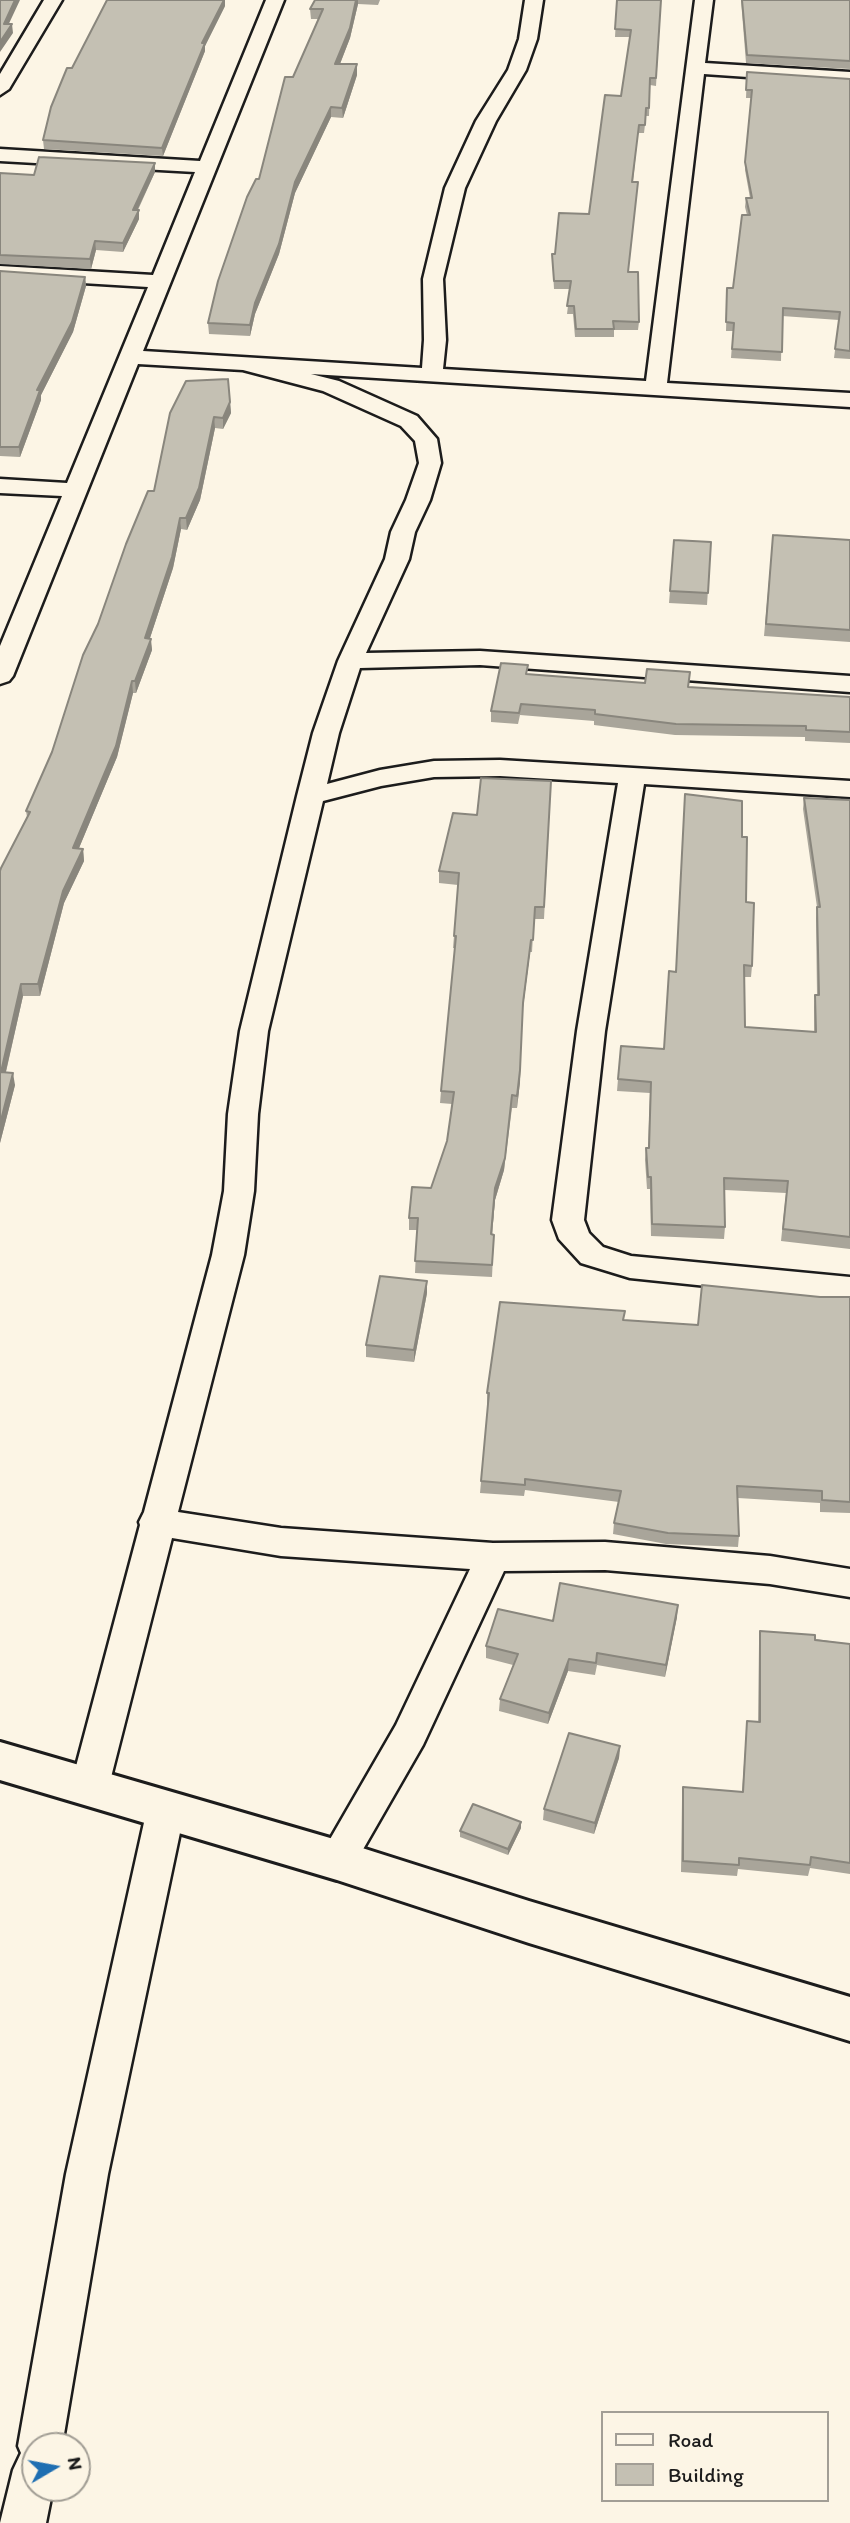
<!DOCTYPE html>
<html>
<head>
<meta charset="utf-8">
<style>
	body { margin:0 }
	#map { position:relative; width:850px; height:2523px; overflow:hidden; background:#fcf5e5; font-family:Itim,sans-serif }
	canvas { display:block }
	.legend { position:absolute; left:601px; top:2411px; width:228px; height:91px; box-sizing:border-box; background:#fcf5e5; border:2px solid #a29e95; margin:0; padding:9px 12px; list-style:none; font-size:21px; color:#1c1c1c }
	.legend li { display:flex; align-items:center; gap:14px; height:35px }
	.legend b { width:35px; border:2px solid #a29e95 }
	.north { position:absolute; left:21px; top:2432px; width:70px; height:70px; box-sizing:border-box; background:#fcf5e5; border:2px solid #a29e95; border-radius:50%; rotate:80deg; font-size:19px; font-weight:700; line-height:28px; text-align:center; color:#1c1c1c }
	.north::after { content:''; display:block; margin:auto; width:24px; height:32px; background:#1f6fb2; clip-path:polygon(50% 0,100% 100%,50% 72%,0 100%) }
</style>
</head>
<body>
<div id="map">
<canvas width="850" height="2523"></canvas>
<ul class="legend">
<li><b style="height:9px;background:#fcf5e5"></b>Road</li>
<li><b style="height:19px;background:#c4c0b3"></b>Building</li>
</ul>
<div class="north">N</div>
</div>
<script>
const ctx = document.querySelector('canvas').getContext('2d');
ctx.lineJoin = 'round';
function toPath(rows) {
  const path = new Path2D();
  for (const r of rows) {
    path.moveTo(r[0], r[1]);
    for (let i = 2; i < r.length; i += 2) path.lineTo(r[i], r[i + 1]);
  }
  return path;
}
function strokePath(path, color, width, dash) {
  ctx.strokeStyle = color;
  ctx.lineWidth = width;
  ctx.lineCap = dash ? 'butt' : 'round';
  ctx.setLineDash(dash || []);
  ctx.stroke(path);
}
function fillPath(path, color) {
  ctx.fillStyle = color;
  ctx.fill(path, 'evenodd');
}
const minor = toPath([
	[44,0,62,0,9,89,0,95,0,74,44,0],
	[266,0,284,0,143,351,422,368,424,340,423,279,445,188,476,121,508,70,519,39,525,0,543,0,537,39,526,70,496,121,465,188,443,279,446,340,443,369,646,381,695,0,713,0,705,63,850,72,850,84,704,74,667,383,850,393,850,407,311,374,339,381,417,416,437,439,441,463,430,500,415,532,409,559,366,653,480,651,850,676,850,692,480,665,360,668,339,733,327,784,380,770,434,761,500,760,850,781,850,797,644,784,605,1031,584,1220,589,1233,603,1247,631,1256,850,1277,850,1301,630,1278,581,1263,559,1239,552,1220,577,1031,618,783,500,776,434,777,381,786,323,801,268,1031,258,1114,254,1191,244,1255,178,1512,281,1528,493,1543,605,1542,770,1556,850,1569,850,1597,770,1584,605,1570,504,1571,423,1745,350,1872,337,1877,324,1872,318,1860,396,1725,470,1569,281,1556,172,1538,108,1789,102,1800,89,1805,76,1800,70,1789,140,1525,139,1522,144,1512,212,1255,224,1191,228,1114,240,1031,297,796,313,733,338,661,385,559,391,532,406,500,419,463,415,441,401,426,323,391,243,370,138,364,13,676,9,681,0,684,0,646,62,496,0,493,0,479,67,483,148,287,0,278,0,266,153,275,195,172,0,161,0,149,200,161,266,0],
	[166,1793,179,1798,185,1809,108,2174,62,2446,35,2446,35,2488,53,2488,46,2523,0,2523,13,2470,21,2453,18,2446,66,2174,147,1809,153,1798,166,1793]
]);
const tertiary = toPath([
	[0,1742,337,1840,529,1901,850,1997,850,2041,529,1943,337,1880,0,1780,0,1742]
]);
const wall = toPath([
	[315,0,380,0,378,5,358,4,350,38,340,64,357,75,343,118,331,117,295,193,279,254,255,314,250,336,209,334,208,323,259,179,293,77,318,19,311,19,310,9],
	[617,0,661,0,656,86,650,85,649,116,646,116,644,133,638,133,633,182,628,272,639,322,638,330,614,330,614,337,575,337,573,314,567,314,570,289,554,289,552,254,555,254,589,214,621,96,630,37,615,37],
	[741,0,850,0,850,69,746,63],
	[225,6,205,46,205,51,163,156,44,149,43,140,72,68],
	[747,72,850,79,850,359,834,358,839,320,782,316,781,361,731,358,733,331,726,331,727,296,733,288,747,215,745,207,746,198,750,198,745,170,751,98,746,98],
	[155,172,138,210,139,210,139,219,123,252,96,250,91,269,0,264,0,173,34,175],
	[0,271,85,277,86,286,73,332,41,395,41,400,20,457,0,456],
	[230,402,231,413,223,429,215,428,200,500,187,530,181,529,173,568,150,638,152,650,136,693,133,693,117,757,79,848,83,849,84,861,64,903,40,996,23,996,6,1072,15,1085,0,1143,0,871,27,817,26,811,52,752,98,624,154,491,170,413],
	[773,535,850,540,850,642,764,636],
	[674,540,711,542,707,605,669,603],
	[528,674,688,687,850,697,850,743,805,741,805,737,675,735,594,725,594,721,520,715,518,724,491,722,491,711],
	[551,781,544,919,534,919,532,952,530,952,522,1015,520,1082,517,1108,512,1108,504,1170,495,1200,492,1235,494,1235,492,1277,415,1273,417,1230,409,1230,409,1218,431,1188,447,1141,452,1104,440,1103,441,1091,455,948,453,948,454,936,458,885,439,883,439,871,477,815],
	[804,798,850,800,850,1249,781,1241,786,1193,725,1190,725,1227,724,1239,651,1236,650,1189,647,1189,645,1160,646,1148,648,1148,650,1093,617,1091,618,1079,664,1049,742,837,752,966,751,977,744,977,745,1027,814,1032,814,1007,815,995,817,995,816,918,817,907,803,809],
	[427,1293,414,1362,366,1357,366,1345],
	[820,1297,850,1297,850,1513,820,1512,820,1503,738,1498,739,1536,738,1547,666,1544,613,1534,614,1523,619,1502,525,1490,524,1496,480,1493,488,1404,487,1404,487,1393,624,1320,698,1325],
	[677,1617,665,1677,597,1665,595,1675,568,1671,548,1724,499,1711,500,1699,513,1665,486,1658,486,1646,553,1621],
	[760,1631,850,1644,850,1874,810,1868,808,1876,738,1869,737,1876,681,1872,682,1799,683,1787,742,1792,747,1721,758,1722,759,1643],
	[620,1746,619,1758,594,1834,543,1820,544,1809],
	[521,1828,508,1855,460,1837,460,1831]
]);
const shadedWall = toPath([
	[15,0,20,0,5,32,4,24],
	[224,0,225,0,225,6,205,46,205,51,163,156,162,148,202,43],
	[356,0,358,0,358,4,350,38,336,74,335,64],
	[12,24,13,33,0,52,0,42],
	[357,64,357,75,343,118,342,108],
	[331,107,331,117,295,193,279,254,255,314,250,336,250,325,255,303,295,182],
	[155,163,155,172,133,219,133,210],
	[139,210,139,219,123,252,123,243],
	[95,241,96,250,91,269,90,259],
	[85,277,86,286,73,332,41,395,41,400,20,457,19,447,37,390],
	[230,402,231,413,223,429,223,418],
	[214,417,215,428,200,500,187,530,186,518],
	[180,518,181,529,173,568,146,650,145,638],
	[151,639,152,650,136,693,135,681],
	[132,681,133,693,117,757,74,860,73,848],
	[83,849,84,861,64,903,40,996,38,984,63,891],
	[531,940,530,952,522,1015,520,1082,517,1108,523,1003],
	[21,984,23,996,3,1084,1,1072],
	[13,1073,15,1085,0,1143,0,1124],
	[512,1095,504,1170,495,1200,491,1247,495,1188],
	[427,1281,427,1293,414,1362,414,1350],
	[678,1605,677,1617,665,1677,666,1665],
	[569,1659,568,1671,548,1724,549,1713],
	[620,1746,619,1758,594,1834,595,1823],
	[521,1822,521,1828,508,1855,508,1849]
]);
const building = toPath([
	[0,0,15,0,4,24,12,24,0,42,0,0],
	[107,0,224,0,202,43,205,43,162,148,43,140,51,107,67,68,72,68,107,0],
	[315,0,356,0,350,28,335,64,357,64,342,108,331,107,295,182,279,244,255,303,250,325,208,323,218,281,247,197,256,179,259,179,285,77,293,77,323,9,310,9,315,0],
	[617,0,661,0,656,78,650,78,649,108,646,108,645,125,639,125,632,182,638,182,628,272,638,272,639,322,613,321,614,329,576,329,574,306,567,306,571,281,554,281,552,254,555,254,559,213,589,214,605,95,621,96,631,30,615,29,617,0],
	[742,0,850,0,850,61,747,55,742,0],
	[747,72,850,79,850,351,835,349,840,312,783,308,782,352,732,349,734,323,726,322,727,288,733,288,742,215,750,215,746,198,752,198,745,162,752,90,746,90,747,72],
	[39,157,155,163,133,210,139,210,123,243,95,241,90,259,0,255,0,173,34,175,39,157],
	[0,271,85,277,72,322,37,390,40,390,19,447,0,447,0,271],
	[228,379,230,402,223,418,214,417,199,488,186,518,180,518,172,557,145,638,151,639,135,681,132,681,116,746,73,848,83,849,63,891,38,984,21,984,1,1072,13,1073,0,1124,0,871,1,868,30,812,26,811,52,752,83,655,98,624,126,544,148,491,154,491,170,413,186,381,228,379],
	[773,535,850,540,850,630,766,624,773,535],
	[674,540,711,542,708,593,670,591,674,540],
	[501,663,528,665,526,674,645,683,647,669,690,672,688,687,850,697,850,732,806,730,806,726,676,724,595,714,595,710,521,704,519,713,491,711,501,663],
	[481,778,551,781,544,907,535,907,533,940,531,940,523,1003,520,1070,517,1096,512,1095,505,1158,495,1188,491,1234,494,1235,492,1265,415,1261,418,1218,409,1218,412,1187,431,1188,447,1141,454,1092,441,1091,456,936,454,936,459,873,439,871,453,813,477,815,481,778],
	[685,794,742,801,742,837,747,837,746,902,754,903,752,966,744,965,745,1027,816,1032,815,995,819,995,817,907,820,907,804,798,850,800,850,1237,783,1229,788,1181,724,1178,725,1227,652,1224,651,1177,648,1177,646,1148,649,1148,651,1082,618,1079,621,1046,664,1049,669,971,676,972,685,794],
	[380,1276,427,1281,414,1350,366,1345,380,1276],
	[702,1285,820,1297,850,1297,850,1502,822,1500,822,1491,737,1486,739,1536,668,1533,614,1523,621,1491,525,1479,525,1485,481,1481,489,1393,487,1393,500,1302,625,1311,623,1320,698,1325,702,1285],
	[560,1583,678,1605,666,1665,597,1653,596,1663,569,1659,549,1713,500,1699,518,1654,486,1646,498,1609,553,1621,560,1583],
	[760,1631,815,1635,815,1640,850,1644,850,1863,811,1857,810,1865,739,1858,739,1865,683,1861,683,1787,743,1792,747,1721,760,1722,760,1631],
	[569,1733,620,1746,595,1823,544,1809,569,1733],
	[473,1804,521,1822,508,1849,460,1831,473,1804]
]);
strokePath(minor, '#1c1c1c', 5);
strokePath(tertiary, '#1c1c1c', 6);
fillPath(minor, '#fcf5e5');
fillPath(tertiary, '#fcf5e5');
fillPath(wall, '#a9a59a');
fillPath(shadedWall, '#89867d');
fillPath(building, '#c4c0b3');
strokePath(building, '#89867d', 2);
</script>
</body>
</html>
